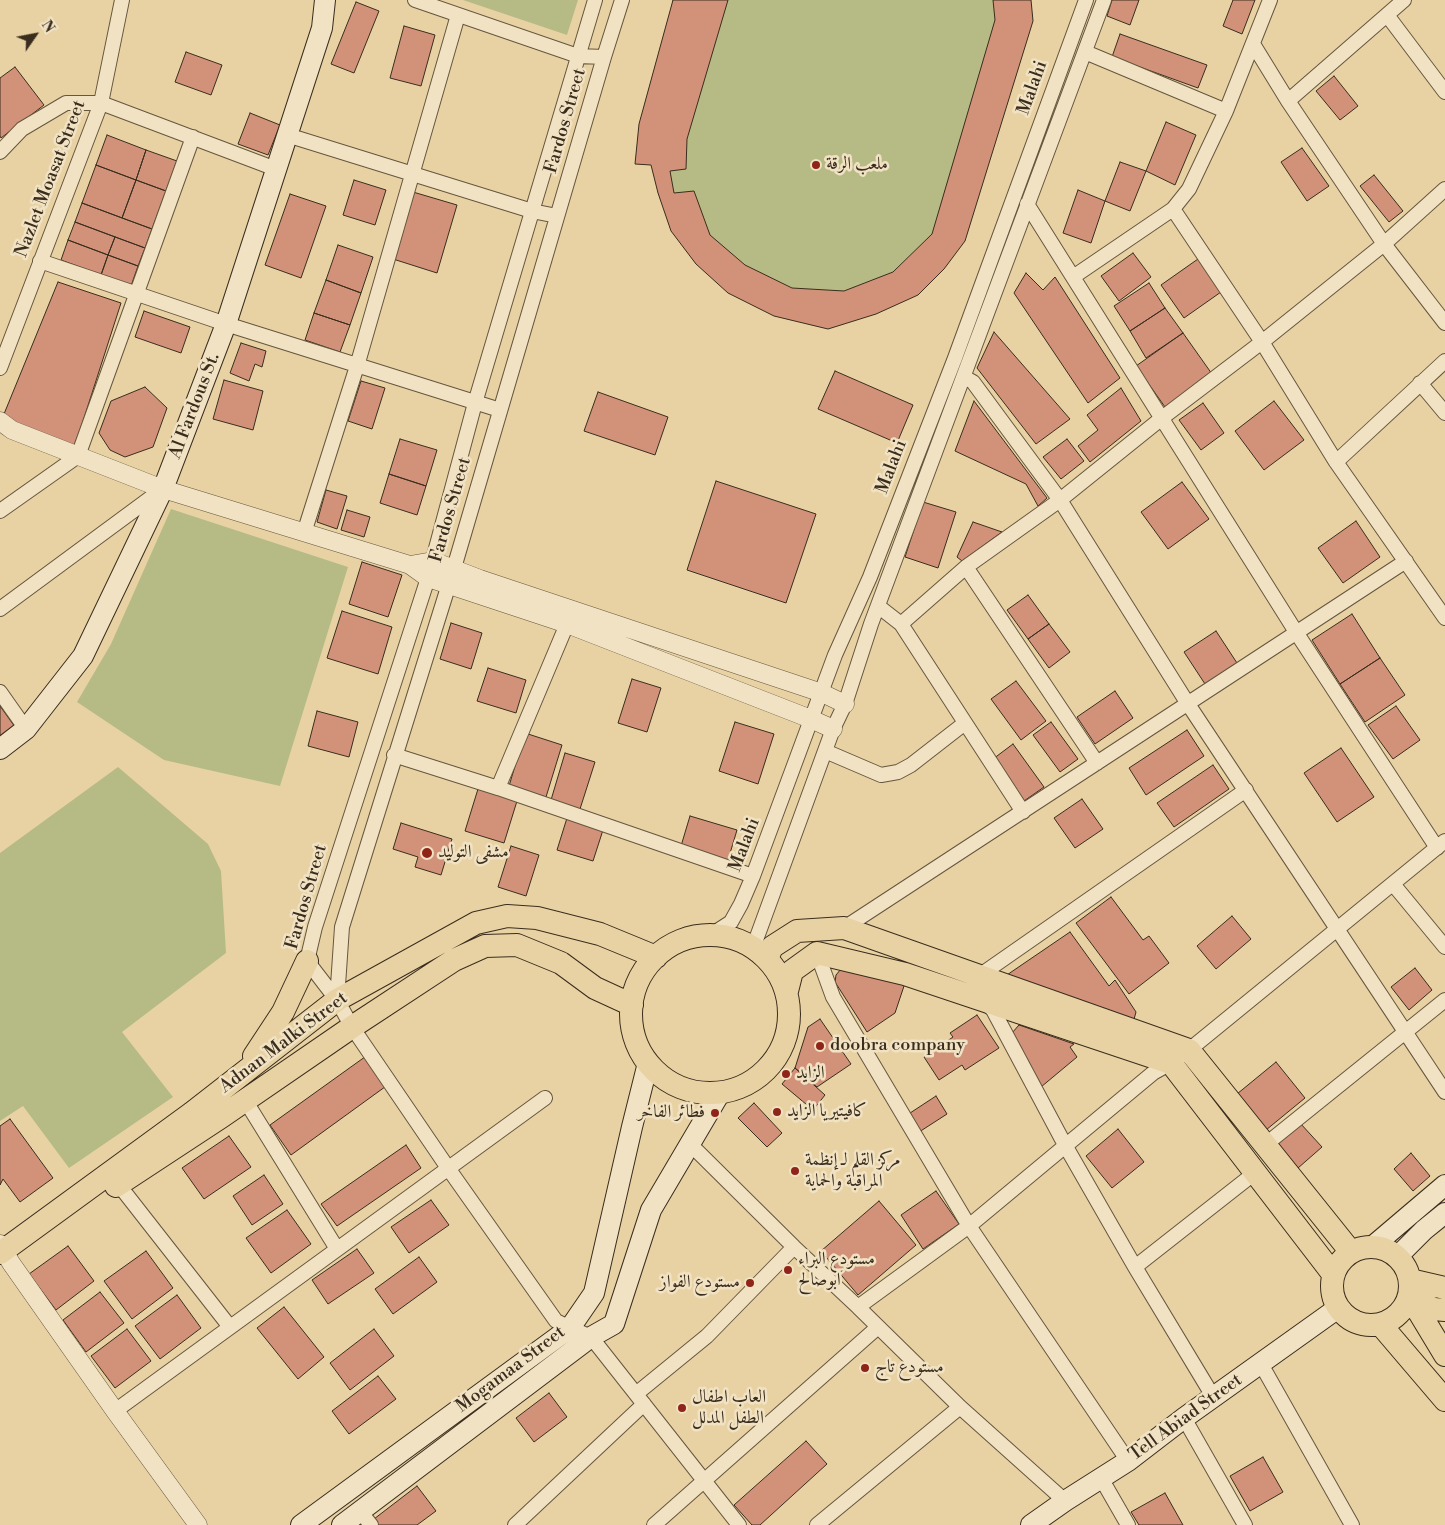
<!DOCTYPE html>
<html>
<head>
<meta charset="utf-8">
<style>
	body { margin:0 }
	#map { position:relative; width:1445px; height:1525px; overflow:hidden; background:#e8d2a3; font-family:"Libre Bodoni",serif }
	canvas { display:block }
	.north { position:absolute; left:10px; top:10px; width:50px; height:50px; -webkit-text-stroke:4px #f0e2c3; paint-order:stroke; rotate:57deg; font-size:14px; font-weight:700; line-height:20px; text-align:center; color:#3a2d1d }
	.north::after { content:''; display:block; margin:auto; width:18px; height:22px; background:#3a2d1d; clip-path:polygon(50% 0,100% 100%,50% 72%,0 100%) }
</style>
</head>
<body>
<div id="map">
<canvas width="1445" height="1525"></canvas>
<div class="north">N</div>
</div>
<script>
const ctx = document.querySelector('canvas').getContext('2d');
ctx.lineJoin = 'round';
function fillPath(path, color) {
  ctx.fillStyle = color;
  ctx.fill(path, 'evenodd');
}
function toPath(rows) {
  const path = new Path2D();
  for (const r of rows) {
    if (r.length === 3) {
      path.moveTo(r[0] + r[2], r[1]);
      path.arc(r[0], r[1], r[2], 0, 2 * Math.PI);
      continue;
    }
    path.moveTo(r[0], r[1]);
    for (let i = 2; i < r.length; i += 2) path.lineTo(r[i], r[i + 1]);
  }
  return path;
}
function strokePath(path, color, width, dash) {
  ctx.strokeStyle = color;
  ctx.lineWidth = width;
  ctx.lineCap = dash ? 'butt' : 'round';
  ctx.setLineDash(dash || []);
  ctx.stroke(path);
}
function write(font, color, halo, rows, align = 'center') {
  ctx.font = font + ' "Libre Bodoni",Amiri,serif';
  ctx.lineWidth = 5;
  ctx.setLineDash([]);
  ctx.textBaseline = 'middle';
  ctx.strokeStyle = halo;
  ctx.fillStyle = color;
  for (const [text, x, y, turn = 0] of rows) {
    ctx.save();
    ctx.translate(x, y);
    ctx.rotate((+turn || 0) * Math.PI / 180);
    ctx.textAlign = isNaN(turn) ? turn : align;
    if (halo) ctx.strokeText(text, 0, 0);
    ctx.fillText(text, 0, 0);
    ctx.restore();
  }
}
const green = toPath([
	[463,0,578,0,567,35],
	[673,0,1031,0,1033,21,965,241,944,269,918,295,876,314,828,329,774,316,728,293,696,264,671,231,658,193,651,165,635,164,639,124],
	[171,509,348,567,280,786,164,760,77,702,111,644],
	[118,767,208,844,221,871,226,953,122,1032,173,1097,69,1168,23,1106,0,1121,0,853]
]);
const building = toPath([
	[673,0,728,0,687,139,686,169,670,171,674,193,694,191,710,235,745,265,792,288,844,291,893,272,932,234,995,20,993,0,1031,0,1033,21,965,241,944,269,918,295,876,314,828,329,774,316,728,293,696,264,671,231,658,193,651,165,635,164,639,124,673,0],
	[1112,0,1139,0,1130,25,1107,16,1112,0],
	[1233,0,1255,0,1242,34,1223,26,1233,0],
	[356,2,379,11,354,73,331,64,356,2],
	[404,26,435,35,421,86,390,78,404,26],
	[1120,34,1207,65,1198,88,1112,57,1120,34],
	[186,52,222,65,211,95,175,82,186,52],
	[15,67,44,105,1,138,0,136,0,78,15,67],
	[1334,76,1358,106,1340,120,1316,91,1334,76],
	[250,113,280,125,268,155,238,144,250,113],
	[1166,122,1196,135,1175,185,1146,171,1166,122],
	[107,135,146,150,136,180,96,165,107,135],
	[1302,148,1329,186,1307,201,1281,162,1302,148],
	[146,150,177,161,166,191,136,180,146,150],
	[1120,162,1146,171,1130,211,1105,201,1120,162],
	[96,165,136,180,122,218,82,203,96,165],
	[1374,175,1403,211,1389,222,1360,186,1374,175],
	[136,180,166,191,152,229,122,218,136,180],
	[354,180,386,190,375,225,343,215,354,180],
	[1078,190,1105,201,1091,243,1063,233,1078,190],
	[413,192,457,205,437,273,393,259,413,192],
	[290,194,326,206,301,278,265,265,290,194],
	[82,203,152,229,145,248,75,222,82,203],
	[75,222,115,237,108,255,68,240,75,222],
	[115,237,145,248,138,266,108,255,115,237],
	[68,240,108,255,101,275,61,260,68,240],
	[338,245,373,257,361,293,326,280,338,245],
	[1133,253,1151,277,1119,301,1101,276,1133,253],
	[108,255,138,266,131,286,101,275,108,255],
	[1198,259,1221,292,1184,318,1161,285,1198,259],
	[1026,273,1043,290,1055,277,1120,378,1088,403,1014,293,1026,273],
	[326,280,361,293,350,325,314,313,326,280],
	[58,282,121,303,75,446,16,424,4,414,58,282],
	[1149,283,1165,308,1130,331,1114,306,1149,283],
	[1165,308,1183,333,1146,358,1130,331,1165,308],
	[144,311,190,327,181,353,135,337,144,311],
	[314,313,350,325,340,352,305,340,314,313],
	[994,332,1070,419,1036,444,977,368,994,332],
	[1183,333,1212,374,1165,407,1136,366,1183,333],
	[241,343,266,351,262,367,255,364,249,381,230,373,241,343],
	[835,371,913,405,897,443,818,409,835,371],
	[224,380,263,391,253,430,213,419,224,380],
	[361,381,385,388,372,429,348,421,361,381],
	[145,387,167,408,153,447,125,457,110,450,99,433,111,401,145,387],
	[1121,388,1141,421,1090,462,1078,446,1098,430,1087,415,1121,388],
	[598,392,668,417,655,455,584,431,598,392],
	[974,401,1047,498,1038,506,1026,484,955,451,974,401],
	[1274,401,1304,440,1264,470,1235,431,1274,401],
	[1203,403,1224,433,1201,450,1179,420,1203,403],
	[400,439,437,450,426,486,389,474,400,439],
	[1067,439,1084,461,1061,479,1043,457,1067,439],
	[389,474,426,486,417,515,380,503,389,474],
	[716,481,816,514,786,603,687,570,716,481],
	[1182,482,1209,519,1168,549,1141,512,1182,482],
	[326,490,347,496,337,529,317,522,326,490],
	[923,502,956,512,938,568,905,557,923,502],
	[347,510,370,517,364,537,341,530,347,510],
	[1356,521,1380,557,1343,583,1318,548,1356,521],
	[973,522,1002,532,962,561,957,557,973,522],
	[362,562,402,575,388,617,349,604,362,562],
	[1028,595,1049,624,1028,639,1007,610,1028,595],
	[342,611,392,627,378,674,327,658,342,611],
	[1352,614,1380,658,1340,684,1312,640,1352,614],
	[451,623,482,633,471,669,440,659,451,623],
	[1049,624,1070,652,1049,668,1028,639,1049,624],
	[1216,631,1237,663,1205,684,1184,652,1216,631],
	[1380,658,1405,695,1365,722,1340,684,1380,658],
	[488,668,526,680,516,713,477,701,488,668],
	[632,679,661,688,647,732,618,723,632,679],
	[1016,681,1046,721,1021,740,991,699,1016,681],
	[1115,691,1133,718,1095,744,1077,717,1115,691],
	[0,706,15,727,0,737,0,706],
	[1396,706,1420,740,1393,759,1368,725,1396,706],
	[317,711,358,722,349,757,308,746,317,711],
	[735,722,774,734,758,784,719,771,735,722],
	[1051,722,1078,759,1060,772,1033,735,1051,722],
	[1187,730,1204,756,1146,795,1129,768,1187,730],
	[525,733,562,745,546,797,509,786,525,733],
	[1013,744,1044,787,1024,801,993,759,1013,744],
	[1341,748,1374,797,1337,822,1304,773,1341,748],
	[565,753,595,762,580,809,551,800,565,753],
	[1213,765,1229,789,1174,827,1157,803,1213,765],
	[478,789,517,801,504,843,465,831,478,789],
	[1082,799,1103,829,1075,848,1054,818,1082,799],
	[690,816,737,830,728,860,681,846,690,816],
	[567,818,603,830,593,861,557,850,567,818],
	[401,823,452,839,441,875,415,867,418,857,393,849,401,823],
	[511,846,539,855,526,896,498,887,511,846],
	[1111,897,1143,940,1149,936,1169,963,1129,994,1076,923,1111,897],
	[1232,916,1251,939,1216,969,1197,946,1232,916],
	[1070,932,1109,986,1115,980,1136,1012,1133,1023,1001,979,1070,932],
	[1415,968,1432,990,1409,1010,1391,987,1415,968],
	[841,969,905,983,895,1013,867,1032,835,982,836,975,841,969],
	[977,1015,999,1048,965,1070,962,1065,939,1080,924,1057,953,1037,950,1033,977,1015],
	[820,1019,851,1064,817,1087,795,1068,808,1027,820,1019],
	[1019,1025,1074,1044,1070,1047,1077,1057,1041,1087,1012,1033,1019,1025],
	[369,1054,389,1084,291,1155,270,1125,369,1054],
	[1276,1062,1305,1098,1266,1130,1237,1094,1276,1062],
	[795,1068,825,1095,813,1110,782,1084,795,1068],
	[936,1096,947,1114,916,1134,904,1117,936,1096],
	[754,1103,782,1133,767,1147,738,1118,754,1103],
	[10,1119,53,1178,20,1202,3,1179,0,1185,0,1126,10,1119],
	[1300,1123,1322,1147,1298,1168,1277,1143,1300,1123],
	[1118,1129,1144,1162,1112,1188,1086,1156,1118,1129],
	[229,1136,251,1167,204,1199,182,1168,229,1136],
	[406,1145,421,1168,337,1226,321,1204,406,1145],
	[1411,1153,1430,1176,1413,1191,1394,1169,1411,1153],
	[264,1175,283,1204,252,1225,233,1196,264,1175],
	[936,1191,959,1224,923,1249,901,1215,936,1191],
	[431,1200,449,1225,409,1253,391,1227,431,1200],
	[879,1201,916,1245,858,1295,821,1251,879,1201],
	[287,1210,311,1244,271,1273,246,1238,287,1210],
	[68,1246,94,1281,56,1310,29,1274,68,1246],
	[357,1249,374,1273,328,1304,312,1280,357,1249],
	[146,1251,173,1288,132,1319,104,1281,146,1251],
	[419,1257,437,1282,393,1314,375,1289,419,1257],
	[100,1292,124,1323,86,1352,63,1320,100,1292],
	[177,1295,201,1328,160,1359,135,1326,177,1295],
	[284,1307,324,1357,298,1379,257,1328,284,1307],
	[127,1329,151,1361,115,1388,91,1356,127,1329],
	[374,1329,394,1356,350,1390,330,1363,374,1329],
	[378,1376,396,1399,349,1434,332,1411,378,1376],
	[549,1393,567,1417,534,1442,516,1418,549,1393],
	[806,1441,827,1464,760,1525,752,1525,734,1505,806,1441],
	[1263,1457,1283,1492,1250,1511,1230,1476,1263,1457],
	[417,1486,436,1511,417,1525,378,1525,374,1519,417,1486],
	[1165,1493,1183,1525,1139,1525,1131,1512,1165,1493]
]);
const minor = toPath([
	[415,0,578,56,604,57],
	[595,0,475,403,428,578,315,927,307,961,337,1000,352,1027,448,1168,556,1321,591,1337,739,1525],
	[1387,15,1445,92],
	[1253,44,1288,101,1384,244,1445,323],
	[1085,52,1226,111],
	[1288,101,1404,0],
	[287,135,532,211,557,216],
	[0,152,22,129,66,103,101,103,276,169],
	[1027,204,1296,632,1437,848],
	[1173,209,1262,342,1336,462,1445,618],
	[40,261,226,324,500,410],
	[1073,277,1173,209,1189,189,1226,111,1270,0],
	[0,368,101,103,122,0],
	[964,377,973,382,1060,500,1188,704,1445,1092],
	[1420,383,1445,413],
	[1336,462,1445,361],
	[0,511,78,456,193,137],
	[304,533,357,366,458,15],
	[966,567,1097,763],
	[878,606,901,624,1023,812],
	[0,609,160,491],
	[901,624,966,567,1060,500,1162,418,1262,342,1384,244,1445,189],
	[0,692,26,729],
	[825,751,881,775,898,772,911,765,965,723],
	[394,755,498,788,753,876],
	[498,788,567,624],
	[1393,884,1445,947],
	[844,928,1406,561],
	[711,935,731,922,741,904,753,876,835,655,870,577,955,358,1086,0],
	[753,948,833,729,845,704,871,624,1104,0],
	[817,953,833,997,969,1226,1128,1461],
	[979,976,1246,790],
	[337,1000,342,927,454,568,604,57,622,0],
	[984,1001,993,1010,1065,1145,1135,1267,1214,1398],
	[245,1100,337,1249],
	[691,1145,794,1247,858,1307,960,1407,1065,1501],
	[1265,1145,1445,1000],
	[115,1180,230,1327],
	[1135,1267,1256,1172],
	[858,1307,969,1226,1153,1073,1171,1063,1189,1050,1445,841],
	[1261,1364,1352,1525],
	[636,1394,707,1336,794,1247],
	[115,1411,545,1098],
	[1184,1418,1245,1525],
	[1101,1478,1128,1525],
	[360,1511,371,1525],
	[515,1525,644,1404],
	[654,1525,878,1327],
	[817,1525,960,1407]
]);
const tertiary = toPath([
	[0,421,12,430,163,489,410,565,428,578,567,624,811,719,833,729],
	[410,565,433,561,480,579,822,693,845,704],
	[0,1244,11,1263,115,1411,198,1525]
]);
const secondary = toPath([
	[0,749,26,729,83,656,163,489,226,324,322,28,325,0],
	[1372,1247,1445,1185],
	[1397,1257,1424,1230,1445,1213],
	[301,1525,570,1328,594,1293,632,1127,648,1063],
	[342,1525,591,1337,614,1324,651,1210,720,1093],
	[1031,1525,1065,1501,1128,1461,1184,1418,1338,1308]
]);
const primary = toPath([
	[710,1014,79],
	[767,959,772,947,797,931,844,928,1189,1050,1351,1252],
	[787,991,792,971,817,953,905,974,1171,1063,1333,1274],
	[254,1056,283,1012,307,961],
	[116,1186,221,1117,352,1027,454,960,485,946,517,945,561,963,595,988,632,1005],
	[1371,1286,39],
	[0,1253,192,1113,337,1000,476,923,507,916,537,918,600,934,656,957],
	[1410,1280,1445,1288],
	[1410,1297,1445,1355],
	[1410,1297,1434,1309,1445,1310],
	[1381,1325,1445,1400]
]);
const markers = [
	[816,165,5,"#8f2418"],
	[427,853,6,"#8f2418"],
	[820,1046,5,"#8f2418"],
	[786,1074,5,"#8f2418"],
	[777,1112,5,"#8f2418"],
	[715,1113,5,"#8f2418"],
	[795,1171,5,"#8f2418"],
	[788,1270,5,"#8f2418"],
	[750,1283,5,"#8f2418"],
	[865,1368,5,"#8f2418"],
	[682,1408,5,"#8f2418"]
];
const streetNames = [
	["Malahi",1033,88,-70],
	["Fardos Street",566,121,-74],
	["Nazlet Moasat Street",51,179,-69],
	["Al Fardous St.",195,406,-69],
	["Malahi",892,467,-69],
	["Fardos Street",451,510,-74],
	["Malahi",745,845,-69],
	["Fardos Street",307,897,-74],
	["Adnan Malki Street",284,1043,-37],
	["Mogamaa Street",511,1370,-37],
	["Tell Abiad Street",1186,1418,-36]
];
const poiNames = [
	["ملعب الرقة",826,165],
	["مشفى التوليد",438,853],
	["doobra company",830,1046],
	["الزايد",796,1074],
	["كافيتيريا الزايد",787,1112],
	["فطائر الفاخر",705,1113,"right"],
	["مركز القلم لـ إنظمة",805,1161],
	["المراقبة والحماية",805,1182],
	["مستودع البراء",798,1260],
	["ابوصالح",798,1281],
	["مستودع الفواز",740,1283,"right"],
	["مستودع تاج",875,1368],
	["العاب اطفال",692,1398],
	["الطفل المدلل",692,1419]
];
fillPath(green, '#b6bb85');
fillPath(building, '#d2927a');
strokePath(building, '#3a2d1d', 1);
strokePath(minor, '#66563e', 16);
strokePath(tertiary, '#66563e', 19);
strokePath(secondary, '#3a2d1d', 22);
strokePath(primary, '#3a2d1d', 24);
strokePath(minor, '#f0e2c3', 14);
strokePath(tertiary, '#f0e2c3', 18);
strokePath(secondary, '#f0e2c3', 20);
strokePath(primary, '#e8d2a3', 22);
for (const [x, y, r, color] of markers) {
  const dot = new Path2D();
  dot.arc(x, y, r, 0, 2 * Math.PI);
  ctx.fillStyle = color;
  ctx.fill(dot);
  strokePath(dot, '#f0e2c3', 2);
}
write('18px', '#3a2d1d', '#f0e2c3', streetNames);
write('18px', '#3a2d1d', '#f0e2c3', poiNames, 'left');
</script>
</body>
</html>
